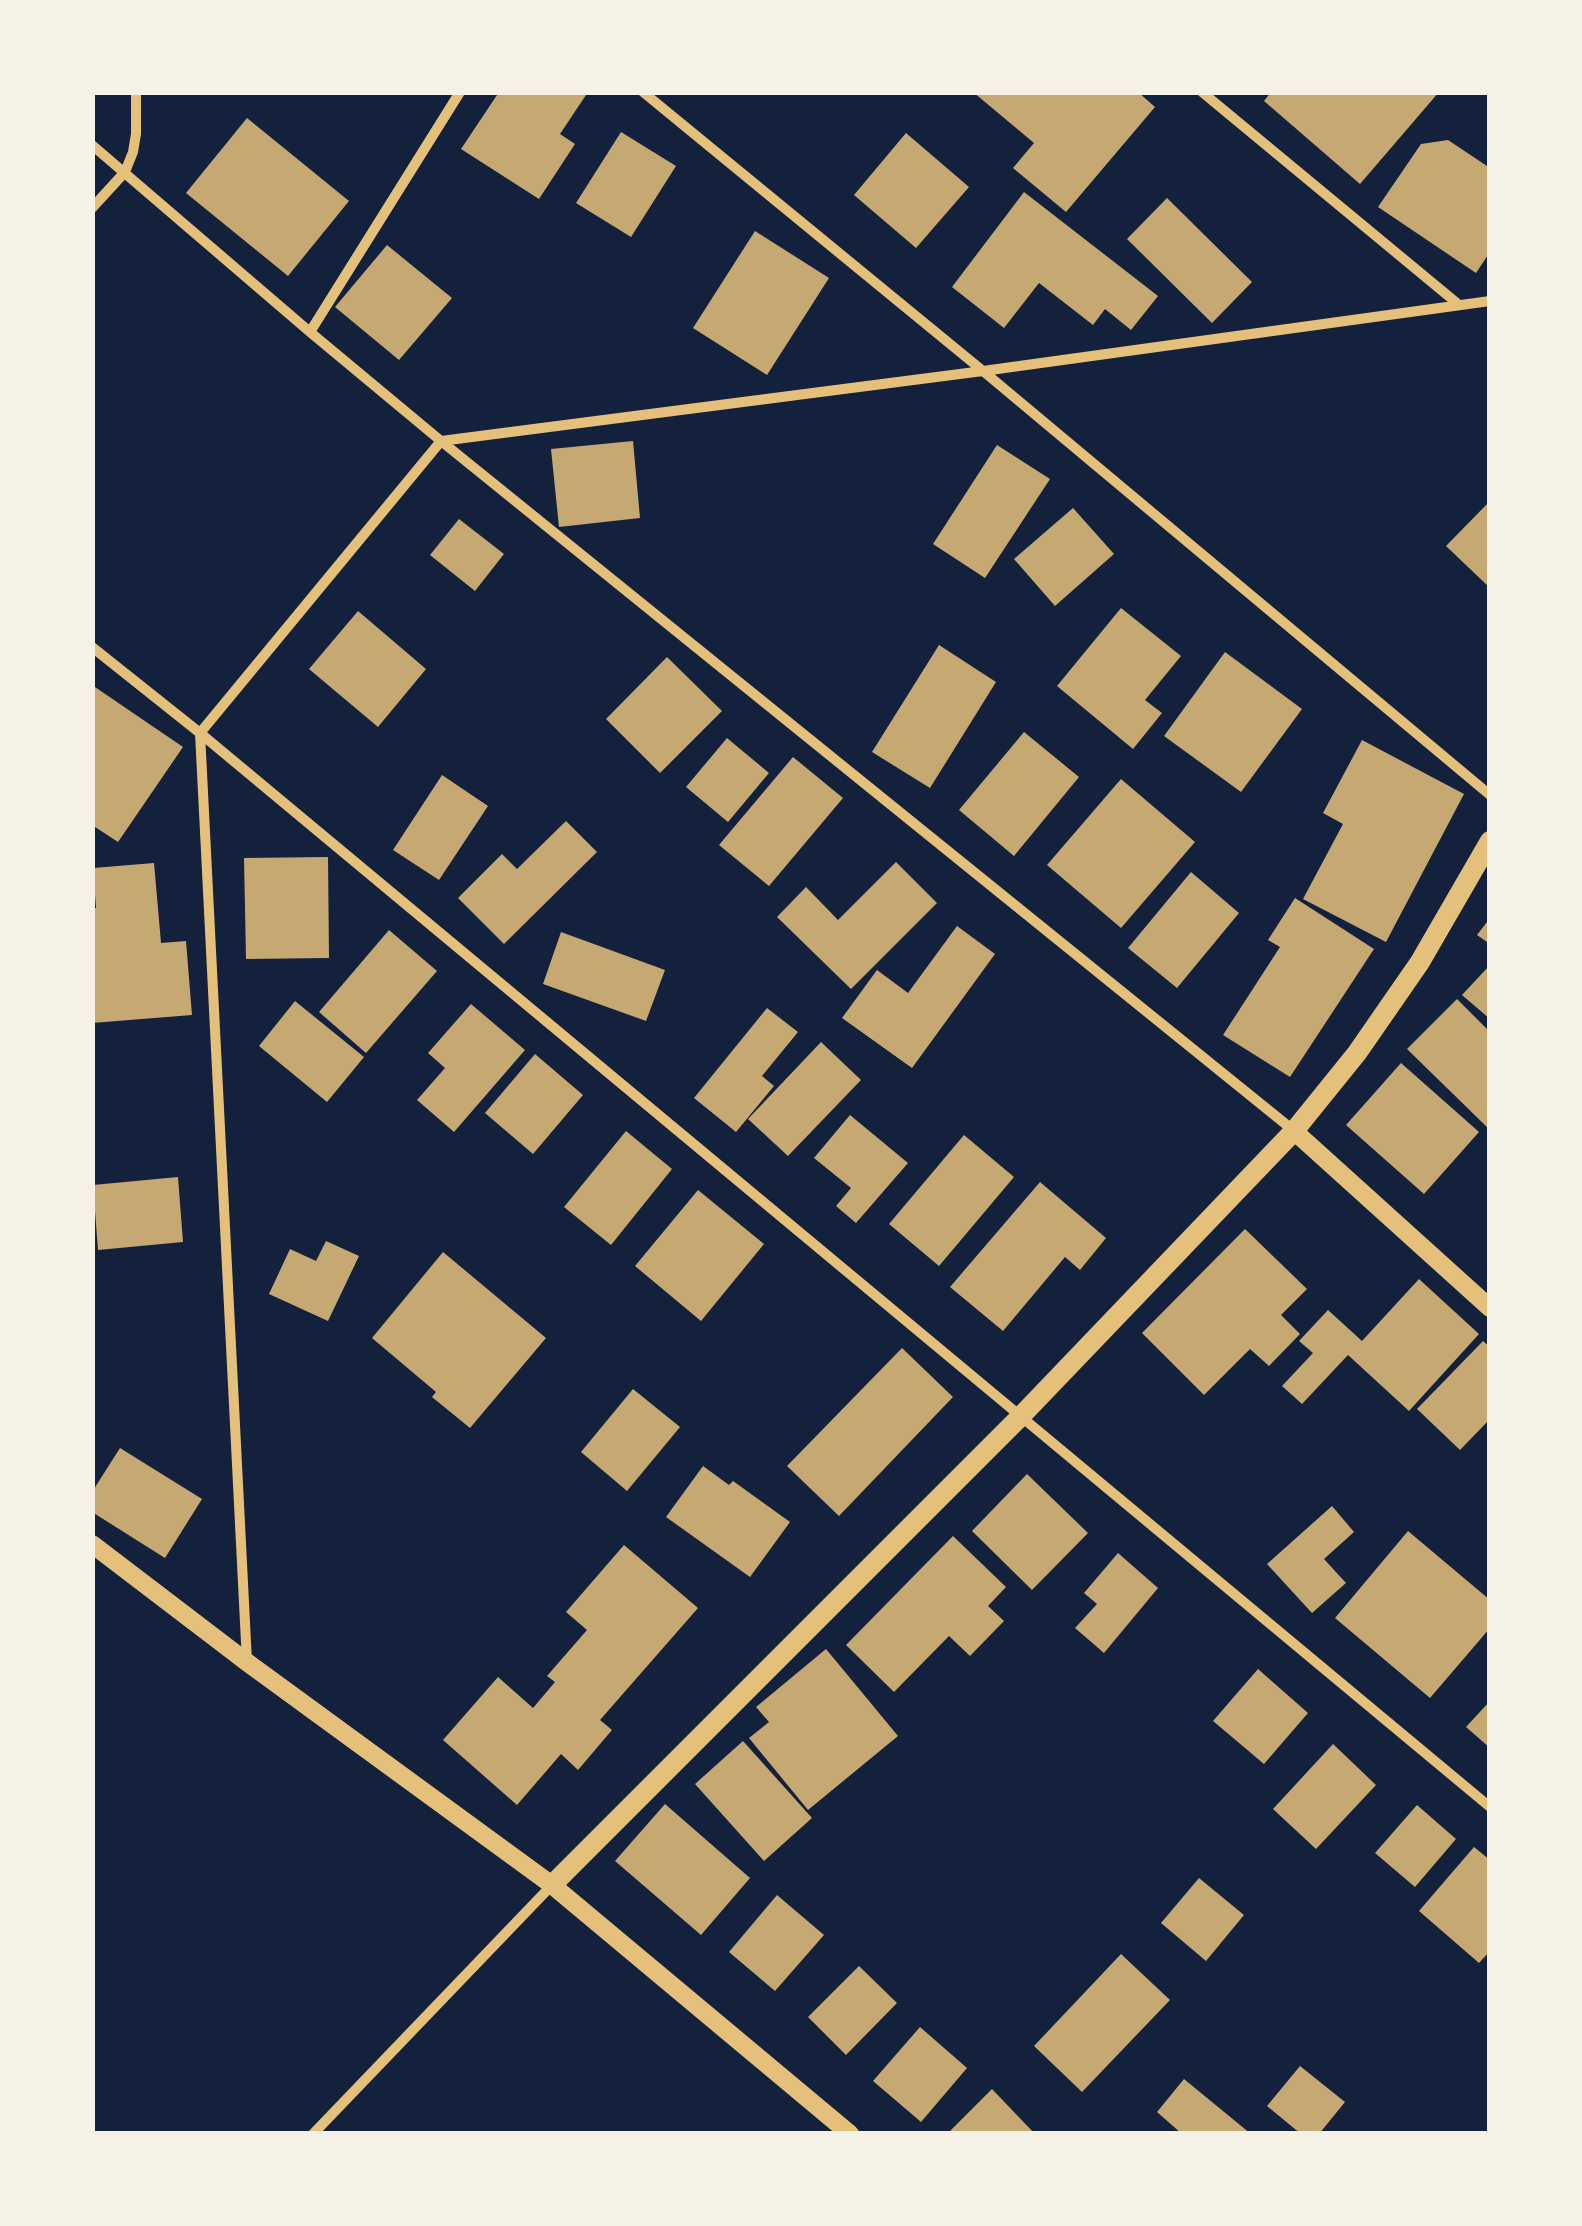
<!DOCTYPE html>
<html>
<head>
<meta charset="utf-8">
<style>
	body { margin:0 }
	#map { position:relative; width:1582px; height:2226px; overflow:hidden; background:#14213d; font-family:Lora,serif }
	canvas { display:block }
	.frame { position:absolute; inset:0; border:95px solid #f6f1e7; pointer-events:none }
</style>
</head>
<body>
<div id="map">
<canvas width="1582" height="2226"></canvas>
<div class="frame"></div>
</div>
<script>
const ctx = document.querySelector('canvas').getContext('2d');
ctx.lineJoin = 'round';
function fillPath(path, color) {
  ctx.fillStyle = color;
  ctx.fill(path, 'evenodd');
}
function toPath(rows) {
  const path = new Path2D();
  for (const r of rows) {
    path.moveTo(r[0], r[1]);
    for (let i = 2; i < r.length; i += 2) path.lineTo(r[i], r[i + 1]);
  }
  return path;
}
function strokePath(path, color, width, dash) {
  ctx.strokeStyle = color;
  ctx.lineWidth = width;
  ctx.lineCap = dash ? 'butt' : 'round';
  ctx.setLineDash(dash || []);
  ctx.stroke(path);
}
const building = toPath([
	[499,92,588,92,560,134,575,144,539,199,461,149],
	[973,92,1138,92,1155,107,1066,212,1013,168,1034,143],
	[1271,92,1439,92,1360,184,1264,101],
	[247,118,349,201,288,276,186,193],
	[621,132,676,166,631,237,576,203],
	[906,133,969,187,916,248,854,195],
	[1448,140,1490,168,1490,252,1476,273,1378,207,1421,144],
	[1024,192,1158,296,1131,330,1105,309,1093,325,1039,283,1004,328,952,287],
	[1167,198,1252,282,1212,323,1127,239],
	[755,231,829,278,767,375,693,328],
	[387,245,452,298,399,360,335,307],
	[633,441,640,518,559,527,551,449],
	[997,445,1050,479,985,578,933,544],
	[1490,501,1490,588,1446,546],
	[1073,508,1114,554,1055,606,1014,559],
	[459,519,504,554,475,591,430,555],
	[1121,608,1181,656,1145,700,1162,713,1133,749,1057,686],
	[358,611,426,669,378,727,309,669],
	[939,645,996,682,930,788,872,752],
	[1225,652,1302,709,1241,792,1164,736],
	[667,657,722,711,660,773,606,719],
	[92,685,183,747,118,842,92,825],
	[1024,732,1079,777,1014,856,959,810],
	[727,738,769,773,728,822,686,787],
	[1362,740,1464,794,1386,942,1303,899,1343,824,1323,813],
	[793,757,843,798,769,886,719,845],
	[442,775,488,806,439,880,393,850],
	[1121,779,1195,842,1121,928,1047,865],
	[566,821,597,852,504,944,458,898,502,854,517,869],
	[328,857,329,958,246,959,244,858],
	[896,862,937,903,851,989,777,917,806,887,838,920],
	[154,863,161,943,186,941,192,1015,92,1023,92,908,96,908,93,868],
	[1191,872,1239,913,1177,988,1128,948],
	[1295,898,1374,949,1290,1077,1223,1035,1280,947,1268,940],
	[1490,918,1490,944,1477,935],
	[957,926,995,954,912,1068,842,1018,877,970,908,993],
	[389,930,437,971,366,1053,319,1012],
	[561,932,665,970,646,1021,543,984],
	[1490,965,1490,1019,1462,995],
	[1457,999,1490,1032,1490,1130,1407,1049],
	[295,1001,364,1057,327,1102,259,1046],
	[471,1004,525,1050,454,1132,417,1100,445,1068,428,1053],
	[767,1008,798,1032,762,1076,774,1086,736,1132,694,1098],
	[821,1042,861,1080,788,1156,748,1119],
	[535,1054,583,1095,533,1154,485,1113],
	[1401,1063,1479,1132,1424,1194,1346,1125],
	[850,1115,908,1163,856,1223,836,1206,851,1188,814,1158],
	[626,1131,672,1169,611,1245,564,1207],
	[964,1135,1014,1177,939,1266,889,1224],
	[178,1177,183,1242,98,1250,93,1185],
	[1040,1182,1106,1238,1080,1270,1065,1257,1003,1331,950,1287],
	[698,1190,764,1244,701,1321,635,1266],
	[1245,1229,1307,1289,1281,1315,1300,1334,1269,1366,1250,1349,1204,1395,1142,1333],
	[326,1241,359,1256,328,1321,269,1294,290,1249,316,1261],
	[443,1252,546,1338,470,1428,432,1397,436,1392,372,1338],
	[1419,1279,1479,1334,1409,1411,1348,1355,1302,1404,1282,1386,1313,1353,1299,1341,1328,1310,1362,1341],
	[1483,1341,1490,1347,1490,1419,1460,1450,1417,1409],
	[902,1348,953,1397,839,1516,787,1466],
	[633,1389,680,1427,627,1491,581,1452],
	[120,1448,202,1499,165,1558,92,1512,92,1492],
	[703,1466,729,1485,733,1481,790,1522,750,1577,666,1517],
	[1027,1474,1088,1533,1032,1590,972,1531],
	[1332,1506,1354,1532,1324,1559,1346,1583,1312,1613,1267,1564],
	[1408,1531,1490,1600,1490,1628,1430,1698,1335,1618],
	[953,1536,1006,1587,988,1606,1004,1621,970,1656,949,1636,894,1692,846,1645],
	[624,1545,698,1608,600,1720,612,1730,578,1770,561,1754,517,1805,443,1740,498,1677,533,1708,555,1682,547,1676,587,1630,566,1612],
	[1118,1553,1158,1588,1104,1653,1075,1628,1097,1604,1084,1593],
	[826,1649,898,1736,808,1810,749,1738,769,1722,756,1707],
	[1258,1669,1308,1713,1264,1764,1213,1721],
	[1490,1701,1490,1748,1466,1727],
	[743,1741,812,1818,764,1861,695,1784],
	[1333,1744,1376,1785,1316,1849,1273,1809],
	[665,1804,750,1878,701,1935,615,1861],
	[1417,1805,1456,1839,1415,1887,1375,1853],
	[1474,1847,1490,1860,1490,1951,1479,1963,1419,1911],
	[1199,1878,1244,1915,1206,1961,1161,1923],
	[777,1895,824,1935,775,1991,729,1952],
	[1121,1954,1170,2000,1082,2092,1034,2046],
	[859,1966,897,2003,846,2055,808,2017],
	[920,2027,967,2068,921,2122,873,2081],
	[1300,2066,1345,2102,1319,2134,1301,2134,1267,2106],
	[1184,2079,1251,2134,1182,2134,1157,2112],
	[992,2089,1035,2134,947,2134]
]);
const minor = toPath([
	[643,92,983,371,1490,795],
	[1202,92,1458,304],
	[92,145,310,332,441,441,1293,1130],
	[92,208,125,172,133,152,136,134,136,92],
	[310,332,460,92],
	[92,647,200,733,1490,1807],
	[247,1662,200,733,441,441,983,371,1490,301],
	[313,2134,552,1885]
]);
const tertiary = toPath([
	[1294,1131,1490,1308],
	[92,1544,248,1663,552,1885,850,2134]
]);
const secondary = toPath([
	[552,1885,1022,1415,1294,1131,1357,1053,1420,962,1490,841]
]);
fillPath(building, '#c6a872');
strokePath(minor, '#e5c07b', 10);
strokePath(tertiary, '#e5c07b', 18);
strokePath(secondary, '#e5c07b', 20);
</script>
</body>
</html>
